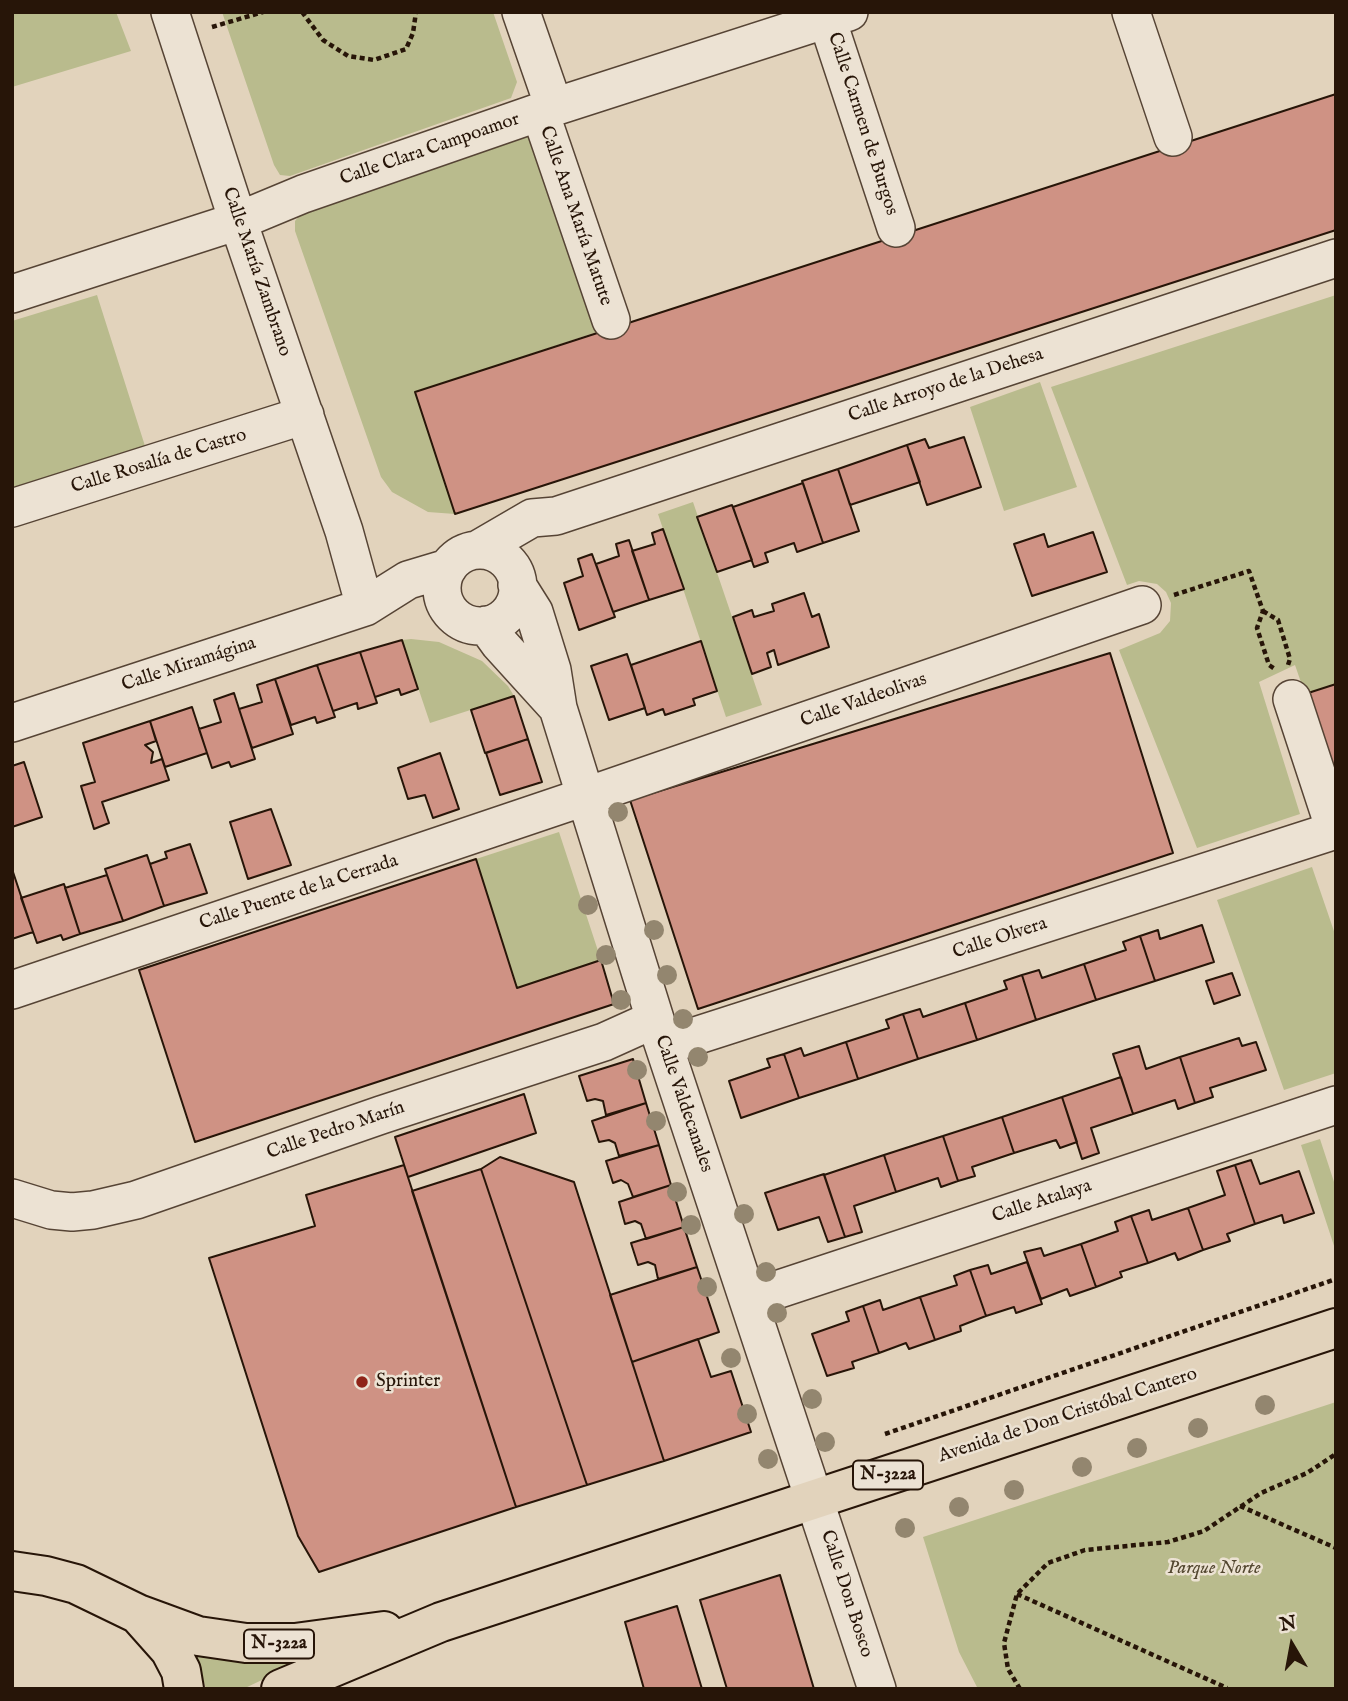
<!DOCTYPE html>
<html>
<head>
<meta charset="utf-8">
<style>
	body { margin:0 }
	#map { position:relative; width:1348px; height:1701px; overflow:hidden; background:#e2d3bc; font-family:"IM FELL English",serif }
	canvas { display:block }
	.frame { position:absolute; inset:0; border:14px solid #271508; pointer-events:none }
	.north { position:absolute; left:1257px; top:1610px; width:70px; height:70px; -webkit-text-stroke:5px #ece2d3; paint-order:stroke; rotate:350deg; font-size:19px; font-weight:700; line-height:28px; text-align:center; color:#271508 }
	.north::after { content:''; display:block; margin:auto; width:24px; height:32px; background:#271508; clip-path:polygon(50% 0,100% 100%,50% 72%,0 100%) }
</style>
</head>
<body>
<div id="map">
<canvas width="1348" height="1701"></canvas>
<div class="frame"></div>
<div class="north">N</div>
</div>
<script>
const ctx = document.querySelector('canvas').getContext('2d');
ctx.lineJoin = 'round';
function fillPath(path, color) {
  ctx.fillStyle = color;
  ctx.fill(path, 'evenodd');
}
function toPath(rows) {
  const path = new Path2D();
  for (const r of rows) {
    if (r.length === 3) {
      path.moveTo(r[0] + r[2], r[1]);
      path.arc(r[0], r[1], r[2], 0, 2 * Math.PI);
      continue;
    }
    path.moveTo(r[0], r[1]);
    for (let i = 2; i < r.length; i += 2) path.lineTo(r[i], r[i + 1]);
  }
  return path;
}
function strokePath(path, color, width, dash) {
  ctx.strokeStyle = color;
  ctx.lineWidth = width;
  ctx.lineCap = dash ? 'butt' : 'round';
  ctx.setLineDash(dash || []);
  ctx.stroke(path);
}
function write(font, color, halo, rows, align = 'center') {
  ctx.font = font + ' "IM FELL English",serif';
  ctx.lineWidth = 5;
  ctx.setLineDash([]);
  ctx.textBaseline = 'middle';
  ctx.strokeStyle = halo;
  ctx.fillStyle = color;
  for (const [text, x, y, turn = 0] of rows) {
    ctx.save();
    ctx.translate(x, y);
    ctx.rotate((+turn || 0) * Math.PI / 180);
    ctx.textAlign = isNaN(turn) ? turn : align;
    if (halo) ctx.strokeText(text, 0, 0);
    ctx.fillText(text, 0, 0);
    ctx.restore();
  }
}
const green = toPath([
	[12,12,116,12,131,51,12,87],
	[222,12,493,12,517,82,511,98,290,176,280,175,274,165],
	[519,135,536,138,600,331,416,392,455,514,428,512,392,492,381,477,295,231,295,221,300,215],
	[97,295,145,446,12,488,12,321],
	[1336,295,1336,684,1305,694,1295,665,1259,682,1300,814,1197,848,1119,650,1160,633,1170,621,1171,603,1166,592,1157,584,1139,581,1127,585,1051,387],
	[1040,382,1077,487,1004,511,970,407],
	[693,502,762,705,726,717,658,514],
	[411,639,439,642,482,661,508,686,514,696,430,723,402,640],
	[559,832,601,960,517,988,476,859],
	[1312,867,1336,937,1336,1073,1284,1090,1217,900],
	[1320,1139,1336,1188,1336,1252,1301,1145],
	[1336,1402,1336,1689,978,1689,959,1652,923,1537],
	[327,1649,243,1689,206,1689,202,1675,190,1650]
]);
const building = toPath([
	[1336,94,1336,230,455,514,415,392,1336,94],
	[964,437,981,487,927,505,907,445,925,439,929,448,964,437],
	[907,445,920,482,850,505,838,469,907,445],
	[838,469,859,531,823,543,802,481,838,469],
	[803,483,823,543,797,552,794,543,765,553,768,562,754,567,733,507,803,483],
	[732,505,752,560,717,572,697,517,732,505],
	[663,529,684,589,649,600,632,551,655,544,652,533,663,529],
	[1093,532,1107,572,1032,596,1014,544,1044,534,1048,547,1093,532],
	[629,540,649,600,613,612,596,564,619,556,616,544,629,540],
	[592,554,615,617,579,630,564,583,583,576,578,559,592,554],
	[804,593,812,617,819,614,829,647,778,665,774,650,767,653,771,667,752,674,733,617,752,610,754,617,774,611,772,604,804,593],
	[402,640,418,689,401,695,399,689,375,697,360,652,402,640],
	[701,641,717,691,693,699,695,705,665,715,663,709,647,715,631,665,701,641],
	[360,652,377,703,358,709,357,703,333,711,317,665,360,652],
	[1110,653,1173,853,698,1009,630,800,1110,653],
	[627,654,645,708,609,720,591,666,627,654],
	[317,665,335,717,317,723,315,717,291,725,275,679,317,665],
	[275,679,293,734,252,748,239,709,262,702,257,685,275,679],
	[1336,684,1336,782,1305,694,1336,684],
	[234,693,255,759,231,767,229,762,212,768,199,729,221,722,214,700,234,693],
	[514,696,528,739,485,753,471,710,514,696],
	[192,707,207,753,165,767,150,721,192,707],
	[150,721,156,741,145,745,153,752,151,763,162,759,169,780,102,802,109,823,94,829,81,786,95,782,83,743,150,721],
	[528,739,542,782,500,795,486,753,528,739],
	[440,753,459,809,433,818,425,795,408,799,398,768,440,753],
	[24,762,42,817,12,827,12,766,24,762],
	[271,809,291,865,248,879,230,822,271,809],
	[190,844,207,893,164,906,150,864,167,858,165,852,190,844],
	[147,855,164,906,123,921,105,869,147,855],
	[476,859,517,988,601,960,614,1004,195,1142,139,970,476,859],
	[12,869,33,932,12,939,12,869],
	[107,875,123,921,80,934,65,888,107,875],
	[64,884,80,934,63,940,61,935,37,943,21,898,64,884],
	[1202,925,1214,962,1155,981,1140,936,1158,930,1160,939,1202,925],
	[1140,936,1155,981,1096,1000,1084,964,1126,950,1123,942,1140,936],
	[1084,964,1096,1000,1036,1020,1022,975,1039,970,1042,978,1084,964],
	[1232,973,1240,995,1214,1004,1206,981,1232,973],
	[1022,975,1036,1020,977,1040,965,1003,1007,989,1004,981,1022,975],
	[965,1003,977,1040,918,1059,903,1014,920,1009,923,1017,965,1003],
	[903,1014,918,1059,858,1079,846,1042,889,1028,886,1020,903,1014],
	[1239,1038,1242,1046,1256,1042,1266,1070,1210,1088,1213,1097,1195,1103,1180,1057,1239,1038],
	[846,1042,858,1079,799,1098,784,1054,801,1048,804,1056,846,1042],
	[1139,1046,1146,1069,1180,1057,1195,1103,1178,1109,1175,1100,1133,1114,1113,1054,1139,1046],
	[784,1054,799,1098,741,1118,729,1081,770,1067,767,1059,784,1054],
	[633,1059,646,1103,606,1115,603,1101,595,1099,587,1101,579,1076,633,1059],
	[1121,1077,1133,1114,1091,1128,1099,1153,1082,1159,1062,1097,1121,1077],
	[524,1094,536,1133,408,1177,395,1137,524,1094],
	[1062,1097,1077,1142,1060,1148,1056,1140,1014,1153,1002,1117,1062,1097],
	[646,1103,659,1145,619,1156,615,1143,609,1140,599,1142,592,1121,646,1103],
	[1002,1117,1014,1153,972,1167,975,1176,958,1181,943,1136,1002,1117],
	[943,1136,958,1181,941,1187,938,1178,896,1192,884,1155,943,1136],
	[659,1145,671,1185,633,1197,628,1184,621,1180,613,1183,606,1161,659,1145],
	[884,1155,896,1192,854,1206,862,1232,845,1237,824,1175,884,1155],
	[500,1157,574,1182,664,1461,587,1485,481,1169,500,1157],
	[1251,1160,1260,1184,1299,1171,1314,1213,1284,1223,1282,1215,1255,1224,1235,1165,1251,1160],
	[404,1165,516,1507,319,1572,298,1536,209,1258,315,1226,306,1195,404,1165],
	[1235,1165,1255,1224,1227,1234,1230,1241,1203,1250,1188,1208,1225,1195,1217,1171,1235,1165],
	[481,1169,587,1485,516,1507,412,1191,481,1169],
	[824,1174,845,1237,828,1242,819,1217,778,1230,765,1193,824,1174],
	[671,1185,684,1227,646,1239,641,1224,635,1221,625,1224,619,1202,671,1185],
	[1188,1208,1203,1250,1178,1260,1175,1253,1148,1263,1131,1216,1149,1210,1152,1220,1188,1208],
	[1131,1216,1148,1263,1120,1272,1122,1277,1096,1287,1081,1244,1118,1231,1115,1222,1131,1216],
	[684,1227,697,1267,658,1279,655,1265,648,1262,638,1265,631,1243,684,1227],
	[1081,1244,1096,1287,1070,1296,1067,1289,1041,1299,1024,1252,1041,1248,1044,1256,1081,1244],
	[1027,1262,1042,1304,1016,1313,1014,1307,986,1316,970,1270,988,1265,991,1274,1027,1262],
	[697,1267,719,1332,632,1362,610,1295,697,1267],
	[970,1270,986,1316,960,1326,961,1331,935,1340,920,1297,957,1285,954,1276,970,1270],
	[920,1297,935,1340,909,1349,906,1343,879,1353,863,1306,880,1300,883,1310,920,1297],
	[863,1306,879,1353,852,1362,854,1368,827,1376,812,1334,849,1321,846,1312,863,1306],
	[698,1339,711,1377,731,1371,751,1432,664,1461,632,1362,698,1339],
	[780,1575,814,1689,727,1689,700,1600,780,1575],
	[677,1606,702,1689,644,1689,625,1622,677,1606]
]);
const path = toPath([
	[302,12,323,40,348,56,374,60,406,49,413,33,416,12],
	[212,27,263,12],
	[1174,595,1249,571,1263,611,1257,628,1269,665,1275,669],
	[1263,611,1278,620,1290,659,1288,665],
	[885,1434,1336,1279],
	[1240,1506,1336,1548],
	[1017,1594,1227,1688],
	[1020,1689,1008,1669,1004,1643,1017,1594,1048,1563,1085,1550,1168,1542,1204,1531,1261,1493,1307,1473,1336,1454]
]);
const minor = toPath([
	[170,12,238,221,344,531,365,607],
	[521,12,554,107],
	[1131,12,1173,137],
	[827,19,896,228],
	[540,112,611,320],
	[12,294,238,221,303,194,554,107,849,12],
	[12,508,305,415],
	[477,550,532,518,556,516,1336,258],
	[480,588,38],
	[517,585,534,612,552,670,558,708,655,1019,877,1689],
	[486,625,499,643,558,708],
	[1292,699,1335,830],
	[12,723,365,607,408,580,448,568],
	[12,990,587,796,1142,605],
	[664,1046,1336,830],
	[12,1198,51,1210,72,1212,93,1210,136,1200,381,1115,604,1042,655,1019],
	[749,1299,1336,1105]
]);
const major = toPath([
	[12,1571,46,1576,76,1584,138,1614,170,1650,181,1671,184,1689],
	[138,1614,198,1636,246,1643,295,1643,384,1631],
	[281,1689,441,1622,1336,1328]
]);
const trees = [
	[618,812],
	[588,905],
	[654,930],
	[606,955],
	[667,975],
	[621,1000],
	[683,1019],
	[698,1057],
	[637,1070],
	[656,1121],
	[677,1192],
	[744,1214],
	[691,1225],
	[766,1272],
	[707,1287],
	[777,1313],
	[731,1358],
	[812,1399],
	[1265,1405],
	[747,1414],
	[1198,1428],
	[825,1442],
	[1137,1448],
	[768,1459],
	[1082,1467],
	[1014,1490],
	[959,1507],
	[905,1528]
];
const markers = [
	[362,1382,7,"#8f2418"]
];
const shields = [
	[888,1475,70],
	[279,1644,70]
];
const shieldNames = [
	["N-322a",888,1475],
	["N-322a",279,1644]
];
const streetNames = [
	["Calle Carmen de Burgos",862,124,72],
	["Calle Clara Campoamor",430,150,-19],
	["Calle Ana María Matute",575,216,71],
	["Calle María Zambrano",256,272,71],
	["Calle Arroyo de la Dehesa",946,386,-18],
	["Calle Rosalía de Castro",159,462,-17],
	["Calle Miramágina",189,665,-18],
	["Calle Valdeolivas",864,701,-19],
	["Calle Puente de la Cerrada",299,893,-18],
	["Calle Olvera",1000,939,-18],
	["Calle Valdecanales",683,1104,71],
	["Calle Pedro Marín",336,1131,-19],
	["Calle Atalaya",1042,1202,-18],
	["Avenida de Don Cristóbal Cantero",1068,1416,-18],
	["Calle Don Bosco",846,1594,72]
];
const poiNames = [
	["Sprinter",376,1382]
];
const parkNames = [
	["Parque Norte",1214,1569]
];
fillPath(green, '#b9bb8d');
fillPath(building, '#cf9284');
strokePath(building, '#271508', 2);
strokePath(minor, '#564435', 40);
strokePath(major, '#271508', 42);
strokePath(path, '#271508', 4.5, [5, 3.5]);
strokePath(minor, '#ece2d3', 37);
strokePath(major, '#e2d3bc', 38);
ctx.fillStyle = '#93866f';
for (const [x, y] of trees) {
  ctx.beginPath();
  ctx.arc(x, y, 10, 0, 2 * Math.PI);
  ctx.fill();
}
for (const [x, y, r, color] of markers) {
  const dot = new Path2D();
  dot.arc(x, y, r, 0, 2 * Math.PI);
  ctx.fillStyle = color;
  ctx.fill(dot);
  strokePath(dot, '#ece2d3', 2.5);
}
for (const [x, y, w] of shields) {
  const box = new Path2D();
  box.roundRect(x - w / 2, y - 14.5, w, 29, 5);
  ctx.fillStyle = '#ece2d3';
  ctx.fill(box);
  strokePath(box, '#271508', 2);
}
write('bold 18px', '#271508', null, shieldNames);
write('19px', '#271508', '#ece2d3', streetNames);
write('19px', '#271508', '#ece2d3', poiNames, 'left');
write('italic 19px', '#534730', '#ece2d3', parkNames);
</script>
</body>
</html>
